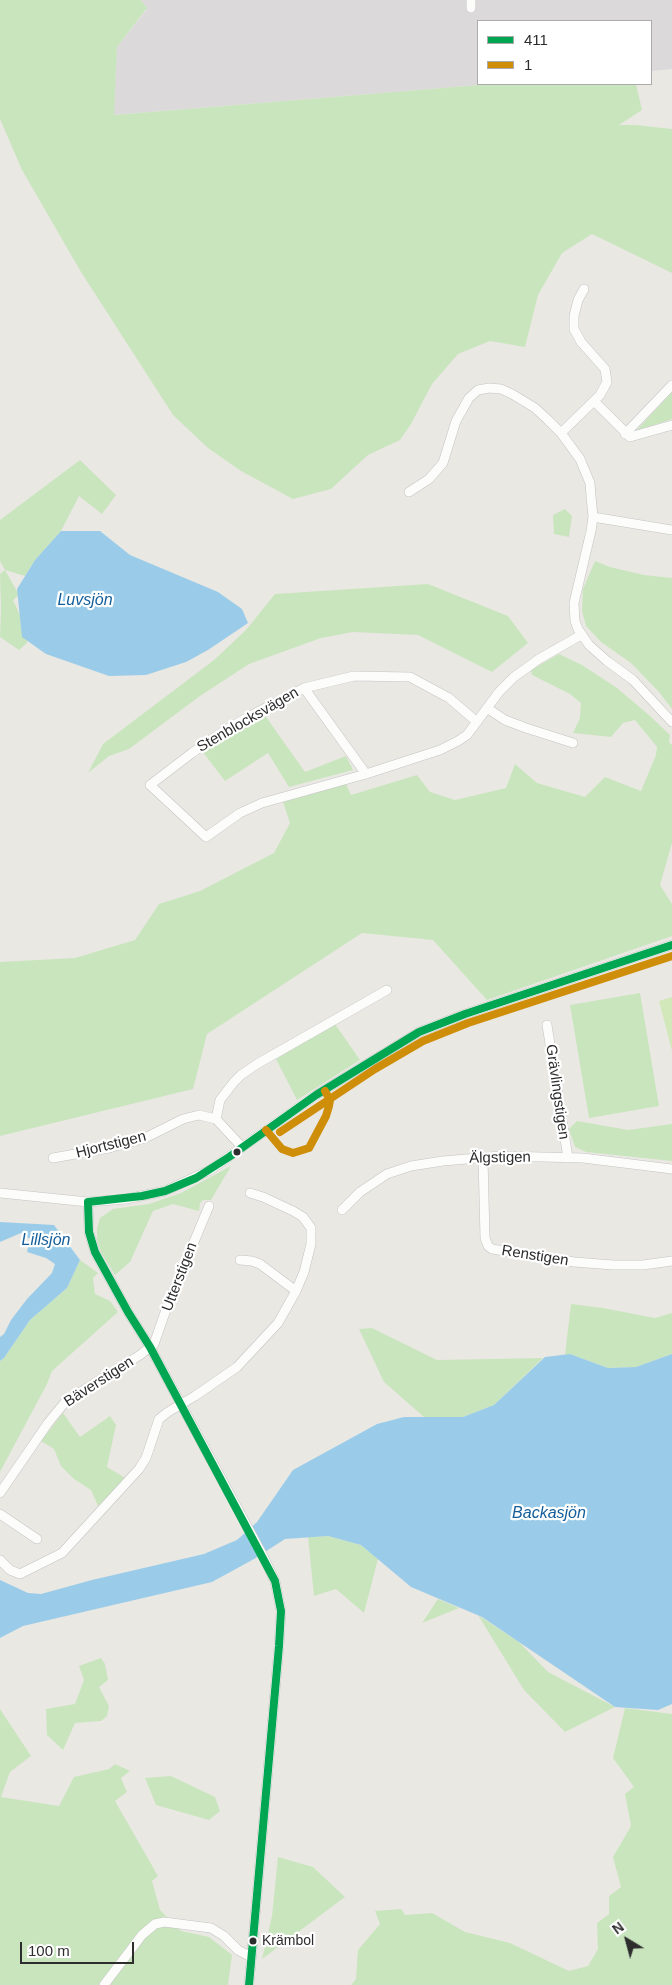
<!DOCTYPE html>
<html>
<head>
<meta charset="utf-8">
<style>
	body { margin:0 }
	#map { position:relative; width:672px; height:1985px; overflow:hidden; background:#eae8e3; font-family:Helvetica,sans-serif }
	canvas { display:block }
	.legend { position:absolute; left:477px; top:20px; width:175px; height:65px; box-sizing:border-box; background:#fff; border:1px solid #ababab; margin:0; padding:6px 9px; list-style:none; font-size:15px; color:#2d2d2d }
	.legend li { display:flex; align-items:center; gap:10px; height:25px }
	.legend b { width:25px; border:1px solid #ababab }
	.north { position:absolute; left:602px; top:1915px; width:50px; height:50px; -webkit-text-stroke:4px #fff; paint-order:stroke; rotate:323deg; font-size:14px; font-weight:700; line-height:20px; text-align:center; color:#2d2d2d }
	.north::after { content:''; display:block; margin:auto; width:18px; height:22px; background:#2d2d2d; clip-path:polygon(50% 0,100% 100%,50% 72%,0 100%) }
	.scale { position:absolute; left:20px; top:1942px; width:114px; height:22px; box-sizing:border-box; border:2px solid #2d2d2d; border-top:0; padding-left:6px; font-size:15px; line-height:18px; white-space:nowrap; color:#2d2d2d; -webkit-text-stroke:4px #fff; paint-order:stroke }
</style>
</head>
<body>
<div id="map">
<canvas width="672" height="1985"></canvas>
<ul class="legend">
<li><b style="height:6px;background:#00a651"></b>411</li>
<li><b style="height:6px;background:#cf8e09"></b>1</li>
</ul>
<div class="north">N</div>
<div class="scale">100 m</div>
</div>
<script>
const ctx = document.querySelector('canvas').getContext('2d');
ctx.lineJoin = 'round';
function fillPath(path, color) {
  ctx.fillStyle = color;
  ctx.fill(path, 'evenodd');
}
function toPath(rows) {
  const path = new Path2D();
  for (const r of rows) {
    path.moveTo(r[0], r[1]);
    for (let i = 2; i < r.length; i += 2) path.lineTo(r[i], r[i + 1]);
  }
  return path;
}
function strokePath(path, color, width, dash) {
  ctx.strokeStyle = color;
  ctx.lineWidth = width;
  ctx.lineCap = dash ? 'butt' : 'round';
  ctx.setLineDash(dash || []);
  ctx.stroke(path);
}
function write(font, color, halo, rows, align = 'center') {
  ctx.font = font + ' Helvetica,sans-serif';
  ctx.lineWidth = 4.5;
  ctx.setLineDash([]);
  ctx.textBaseline = 'middle';
  ctx.strokeStyle = halo;
  ctx.fillStyle = color;
  for (const [text, x, y, turn = 0] of rows) {
    ctx.save();
    ctx.translate(x, y);
    ctx.rotate((+turn || 0) * Math.PI / 180);
    ctx.textAlign = isNaN(turn) ? turn : align;
    if (halo) ctx.strokeText(text, 0, 0);
    ctx.fillText(text, 0, 0);
    ctx.restore();
  }
}
const industrial = toPath([
	[141,0,672,0,672,69,651,71,651,21,478,21,478,84,492,84,113,115,117,47,147,9]
]);
const green = toPath([
	[0,0,141,0,147,8,117,47,114,115,492,84,636,84,642,110,619,125,636,125,672,129,672,273,592,234,562,253,538,295,525,347,490,341,458,354,432,384,411,424,400,440,368,455,331,489,293,499,241,471,208,448,173,415,81,272,22,170,0,119],
	[672,392,672,419,636,431],
	[80,460,116,495,102,514,79,496,61,531,35,560,25,576,5,570,19,595,13,600,19,613,28,625,27,643,19,650,0,637,1,608,0,574,5,570,0,561,0,520],
	[565,509,572,516,569,537,554,534,553,515],
	[595,561,610,567,644,575,672,578,672,709,659,692,631,663,601,642,586,626,582,611,583,589],
	[428,584,508,616,528,643,492,672,418,635,353,632,321,638,249,664,200,696,129,749,109,756,88,773,103,744,214,660,246,630,275,594],
	[559,654,582,665,617,688,650,716,670,735,669,742,672,745,672,843,660,885,672,904,672,936,487,1000,433,940,362,933,207,1034,193,1089,0,1136,0,962,75,958,135,940,159,904,200,891,274,853,290,823,283,802,346,784,351,795,417,775,430,792,455,800,506,788,515,764,537,783,585,797,605,777,641,791,656,755,657,747,635,720,623,723,611,737,573,733,580,718,581,703,570,694,532,675,531,670],
	[264,714,305,772,346,756,353,770,289,787,268,753,225,781,202,751],
	[640,993,659,1106,589,1118,570,1005],
	[335,1024,360,1060,297,1100,276,1059],
	[577,1121,628,1130,672,1124,672,1161,586,1152,575,1147,569,1129],
	[231,1166,211,1200,203,1200,200,1203,199,1211,173,1204,153,1211,130,1262,115,1275,101,1252,97,1239,97,1228,100,1218,113,1209,149,1204,181,1193],
	[80,1260,98,1273,93,1278,95,1294,110,1301,118,1312,52,1371,47,1384,0,1472,0,1361,4,1358,30,1320,67,1288],
	[571,1304,603,1308,655,1318,672,1313,672,1354,636,1367,608,1368,570,1354,565,1355],
	[372,1328,437,1360,543,1358,494,1405,463,1417,424,1417,384,1382,359,1329],
	[63,1413,80,1437,110,1416,116,1425,107,1467,127,1479,98,1506,91,1490,74,1479,61,1466,54,1449,41,1441],
	[328,1536,361,1545,378,1559,364,1613,336,1589,314,1596,308,1537],
	[438,1599,459,1608,422,1623],
	[478,1615,519,1642,548,1672,615,1707,565,1732,524,1690],
	[101,1658,105,1664,108,1680,99,1687,109,1706,107,1716,101,1721,75,1723,63,1750,47,1735,46,1709,75,1704,84,1680,79,1666],
	[625,1708,672,1714,672,1985,351,1985,356,1979,358,1950,380,1924,375,1911,401,1909,405,1915,432,1913,465,1932,510,1943,569,1971,588,1966,598,1949,597,1923,609,1914,609,1896,621,1887,613,1857,631,1826,625,1794,634,1787,613,1758],
	[0,1709,31,1756,10,1772,1,1797,59,1806,74,1777,109,1769,115,1764,130,1771,121,1778,127,1792,115,1801,158,1876,152,1881,160,1910,181,1931,209,1937,232,1955,228,1985,0,1985],
	[171,1776,215,1797,220,1811,209,1820,156,1805,145,1778],
	[278,1857,313,1867,345,1897,262,1959,272,1916]
]);
const pitch = toPath([
	[672,997,672,1051,659,1001]
]);
const water = toPath([
	[61,531,100,531,130,555,218,592,242,609,248,623,208,650,186,662,146,675,109,676,46,654,22,637,17,589,35,560],
	[0,1222,54,1225,80,1260,67,1288,30,1320,4,1358,0,1361,0,1337,4,1334,11,1320,27,1299,52,1273,55,1264,46,1258,27,1252,30,1239,21,1233,0,1242],
	[570,1354,608,1368,636,1367,672,1354,672,1704,658,1710,615,1707,482,1617,411,1587,361,1545,328,1536,285,1539,254,1559,212,1582,23,1626,0,1638,0,1580,28,1593,41,1594,92,1580,204,1554,237,1540,257,1522,293,1470,377,1424,404,1417,463,1417,494,1405,545,1357]
]);
const minor = toPath([
	[471,0,471,8],
	[594,401,630,437,672,425],
	[561,433,600,395,607,382,605,369,581,342,574,329,574,316,578,300,584,289],
	[625,434,672,385],
	[409,492,429,479,443,463,456,421,469,398,478,390,489,388,501,389,512,394,535,408,548,420,561,433,580,459,590,483,591,496,593,517,591,531,574,603,575,621,578,629,589,645,607,661,633,680,672,722],
	[593,517,672,530],
	[304,688,366,774],
	[487,708,505,720,526,728,573,743],
	[477,722,449,698,410,677,354,676,304,688,250,716,222,732,192,753,150,785,206,837,240,813,262,803,366,774,440,750,458,741,467,735,499,692,514,677,539,659,581,635],
	[547,1025,568,1158],
	[216,1119,220,1100,234,1082,241,1075,257,1064,387,990],
	[483,1157,485,1238,488,1246,492,1249,574,1262,613,1265,643,1265,672,1261],
	[53,1158,109,1148,145,1138,183,1119,199,1115,216,1119,242,1147],
	[0,1193,88,1202,126,1199,165,1191,210,1170,316,1095,419,1032,465,1014,672,945],
	[88,1202,89,1232,95,1252,128,1312,150,1347,262,1554,275,1581,281,1611,279,1646,249,1985],
	[342,1210,360,1192,387,1174,411,1166,443,1161,502,1156,583,1158,672,1169],
	[240,1260,252,1261,260,1264,296,1291],
	[0,1493,48,1423,66,1401,140,1355,154,1344,168,1304,209,1206],
	[0,1514,37,1539],
	[0,1560,10,1570,20,1574,62,1553,139,1469,146,1458,159,1419,168,1412,195,1396,237,1367,278,1323,296,1291,304,1272,311,1244,311,1228,303,1217,293,1211,263,1197,250,1193],
	[104,1985,142,1935,155,1924,164,1922,211,1928,224,1936,238,1950,251,1957]
]);
const bus1 = toPath([
	[88,1202,89,1232,95,1252,128,1312,150,1347,275,1581,281,1611,279,1646,249,1985],
	[88,1202,142,1196,165,1191,196,1178,229,1157,316,1095,419,1032,465,1014,672,945]
]);
const bus2 = toPath([
	[266,1130,282,1149,293,1153,309,1148,326,1116,329,1106,330,1100,325,1091],
	[280,1132,375,1069,423,1041,468,1023,672,956]
]);
const markers = [
	[237,1152,4.5,"#2d2d2d"],
	[253,1941,4.5,"#2d2d2d"]
];
const busNames = [
	["Krämbol",262,1941]
];
const streetNames = [
	["Stenblocksvägen",248,720,-30],
	["Grävlingstigen",557,1092,82],
	["Hjortstigen",111,1145,-14],
	["Älgstigen",500,1158,-1],
	["Renstigen",535,1256,9],
	["Utterstigen",180,1277,-69],
	["Bäverstigen",99,1382,-33]
];
const waterNames = [
	["Luvsjön",85,601],
	["Lillsjön",46,1241],
	["Backasjön",549,1514]
];
fillPath(industrial, '#dbd9da');
fillPath(green, '#c9e5be');
fillPath(pitch, '#d2e8bb');
fillPath(water, '#9acce9');
strokePath(minor, '#c4c3c3', 10);
strokePath(minor, '#fcfcfb', 9);
strokePath(bus1, '#00a651', 8);
strokePath(bus2, '#cf8e09', 8);
for (const [x, y, r, color] of markers) {
  const dot = new Path2D();
  dot.arc(x, y, r, 0, 2 * Math.PI);
  ctx.fillStyle = color;
  ctx.fill(dot);
  strokePath(dot, '#fff', 2);
}
write('14px', '#2d2d2d', '#fff', busNames, 'left');
write('15px', '#2d2d2d', '#fff', streetNames);
write('italic 16px', '#135e9b', '#fff', waterNames);
</script>
</body>
</html>
